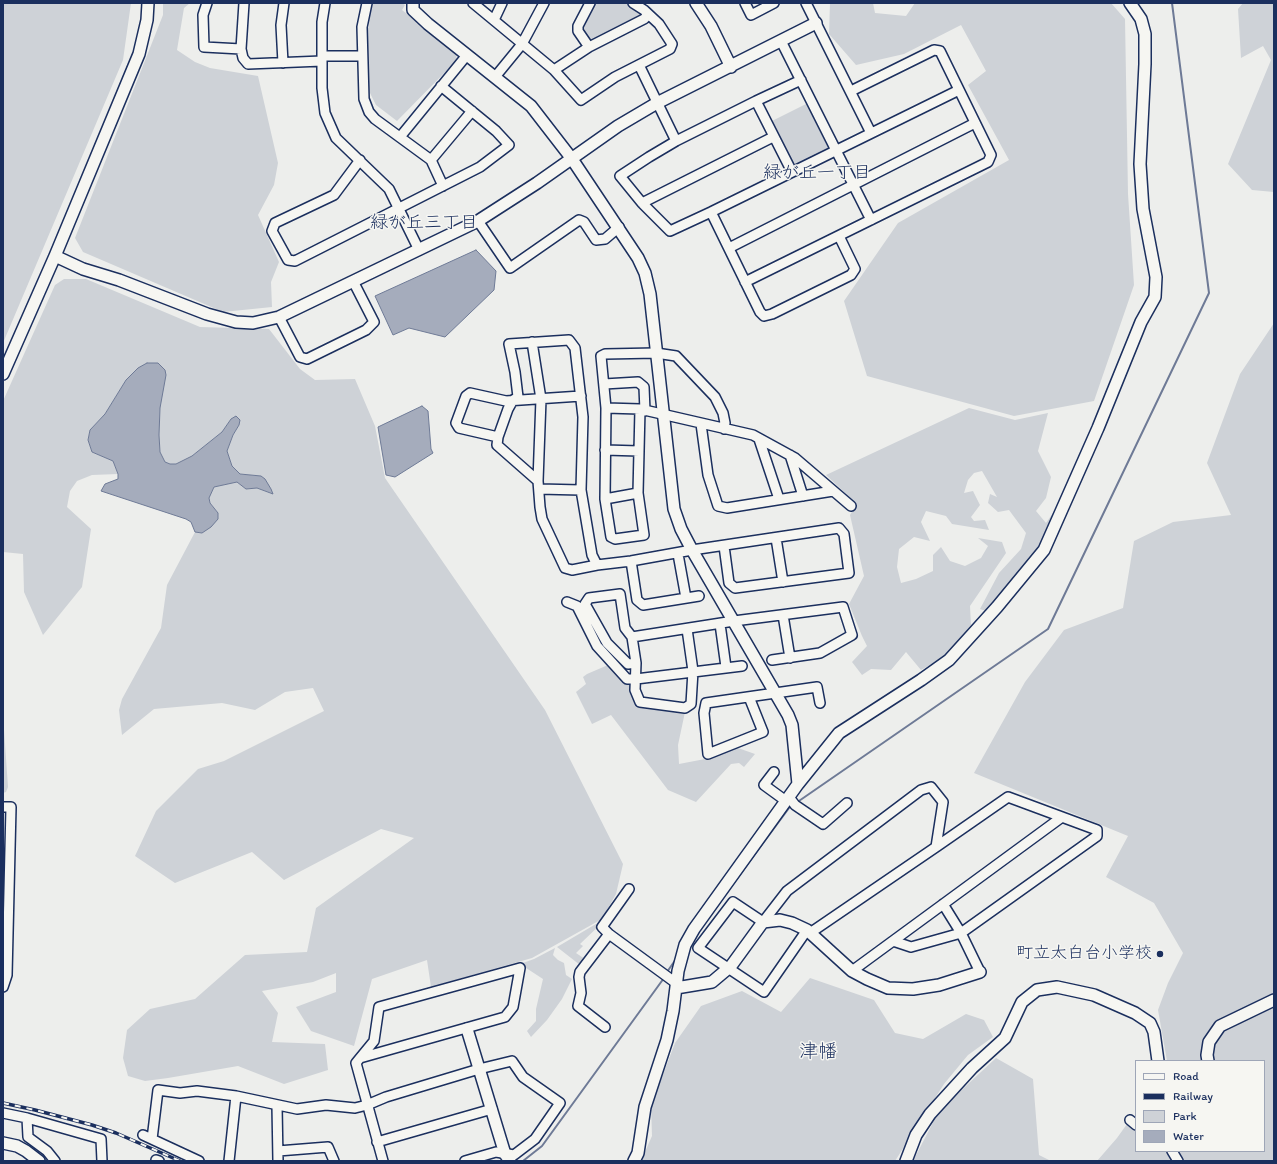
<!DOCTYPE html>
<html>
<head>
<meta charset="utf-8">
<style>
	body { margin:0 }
	#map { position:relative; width:1277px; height:1164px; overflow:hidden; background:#edeeec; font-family:Itim,sans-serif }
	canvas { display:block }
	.frame { position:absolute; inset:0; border:4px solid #1b2f5e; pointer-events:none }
	.legend { position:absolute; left:1135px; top:1060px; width:130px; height:92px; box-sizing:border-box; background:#f6f6f2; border:1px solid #9ea6b7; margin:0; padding:5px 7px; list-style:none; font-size:12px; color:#1b2f5e }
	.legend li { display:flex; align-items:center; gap:8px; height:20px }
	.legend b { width:20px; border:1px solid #9ea6b7 }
</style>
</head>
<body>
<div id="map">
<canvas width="1277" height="1164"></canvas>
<div class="frame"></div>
<ul class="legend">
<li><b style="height:5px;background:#f6f6f2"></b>Road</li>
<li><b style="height:5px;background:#1b2f5e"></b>Railway</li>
<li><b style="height:11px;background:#ced2d7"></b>Park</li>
<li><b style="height:11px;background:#a5acbc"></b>Water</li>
</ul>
</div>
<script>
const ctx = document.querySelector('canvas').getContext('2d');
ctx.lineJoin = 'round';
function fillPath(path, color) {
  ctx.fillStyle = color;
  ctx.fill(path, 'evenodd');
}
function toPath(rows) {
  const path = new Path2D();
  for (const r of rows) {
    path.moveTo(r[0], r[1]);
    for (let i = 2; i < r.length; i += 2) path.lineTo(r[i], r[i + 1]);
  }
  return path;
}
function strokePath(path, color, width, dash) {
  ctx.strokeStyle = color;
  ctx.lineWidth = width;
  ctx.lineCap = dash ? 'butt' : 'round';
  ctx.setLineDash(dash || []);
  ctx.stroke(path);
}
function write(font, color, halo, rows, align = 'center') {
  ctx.font = font + ' Itim,"Klee One",sans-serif';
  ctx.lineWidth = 3;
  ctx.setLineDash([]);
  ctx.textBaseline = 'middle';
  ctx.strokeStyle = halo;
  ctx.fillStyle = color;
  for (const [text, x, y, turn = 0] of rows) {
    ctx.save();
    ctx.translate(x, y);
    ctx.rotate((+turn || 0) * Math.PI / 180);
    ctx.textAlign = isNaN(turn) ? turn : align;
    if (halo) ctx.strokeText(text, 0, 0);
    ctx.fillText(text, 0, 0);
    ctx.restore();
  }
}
const green = toPath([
	[3,3,131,3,123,60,3,343],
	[163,3,190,3,184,8,177,50,195,62,210,68,258,76,278,163,274,185,258,215,279,262,271,282,272,307,223,312,83,252,75,238,163,15],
	[372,3,402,3,405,5,402,10,456,53,457,60,397,121,376,105,370,93,368,85,365,31,369,27,370,9],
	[593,3,627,3,642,12,642,17,593,41,589,40,582,31,583,25],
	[830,3,873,3,875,13,906,16,915,3,1111,3,1125,19,1128,194,1134,285,1094,401,1014,416,867,376,844,301,898,223,1009,160,968,85,986,71,961,25,904,54,856,65,829,34],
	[1243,3,1274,3,1274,192,1252,190,1228,164,1271,60,1263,46,1241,58,1238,9],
	[806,104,828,147,827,151,795,167,791,165,770,122],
	[64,279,86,279,200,327,269,329,300,369,315,380,355,379,375,426,385,478,545,710,623,864,616,894,602,919,532,958,431,987,427,960,372,979,354,1046,311,1031,296,1007,336,992,336,973,313,982,262,991,278,1013,272,1042,325,1044,328,1070,284,1084,238,1066,168,1078,145,1081,128,1076,123,1058,127,1030,150,1009,195,999,245,955,307,952,316,908,414,838,381,829,284,880,252,852,175,883,135,856,156,811,198,769,224,761,324,711,313,688,285,692,255,710,222,703,154,709,122,735,119,710,122,699,161,628,167,585,195,532,202,533,218,513,210,503,209,497,214,487,237,481,246,489,257,488,272,494,261,476,240,474,232,466,227,451,233,435,239,425,231,419,222,432,192,456,176,464,170,464,165,462,160,452,159,435,160,408,126,380,105,414,90,430,88,440,92,452,113,461,118,474,92,475,77,481,70,491,67,507,91,529,82,587,43,635,24,592,23,554,3,552,3,401,55,285],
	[1274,323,1274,1161,1097,1161,1117,1138,1132,1117,1136,1118,1136,1151,1264,1151,1264,1061,1167,1061,1158,1010,1168,983,1183,953,1154,903,1106,877,1128,836,974,773,1025,682,1064,630,1123,608,1134,541,1173,522,1231,515,1207,463,1240,374],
	[969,408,1015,420,1048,413,1038,451,1051,477,1046,498,1036,511,1046,523,1060,503,1040,548,986,611,980,609,999,573,1021,549,1026,533,1009,510,998,512,988,503,990,494,997,497,982,471,974,473,968,480,964,493,973,491,980,505,971,517,974,521,985,520,989,530,952,524,946,516,926,511,921,522,930,541,914,537,899,549,897,567,901,583,916,579,933,571,933,555,941,547,950,561,965,566,981,558,988,546,978,538,1002,542,1006,553,970,606,971,625,944,657,921,670,906,652,891,670,871,669,862,675,852,662,867,646,862,636,849,604,864,576,850,515,857,504,826,475],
	[608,665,623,682,631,683,630,690,639,707,685,712,678,745,679,764,705,759,738,748,755,754,744,767,739,763,731,764,696,802,668,790,611,715,592,724,576,692,586,684,583,677,587,674],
	[3,715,8,787,6,792,3,793],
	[601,921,603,922,580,944,583,946,576,953,585,959,580,965,557,947],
	[555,948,553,955,558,960,564,963,566,975,572,979,562,999,547,1020,531,1037,527,1031,536,1021,536,1009,543,979,520,964,534,959],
	[810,978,874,1000,895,1033,923,1039,966,1014,984,1020,993,1037,968,1055,944,1084,895,1161,641,1161,652,1136,651,1106,675,1043,701,1006,742,991,781,1012],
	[996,1058,1033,1079,1039,1155,1051,1161,913,1161,939,1111]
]);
const water = toPath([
	[476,250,496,271,494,290,445,337,409,328,393,335,375,296,476,250],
	[147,363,158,363,165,370,166,375,160,408,159,435,160,452,165,462,170,464,176,464,192,456,222,432,231,419,236,416,240,420,239,425,233,435,227,451,232,466,240,474,261,476,265,479,271,489,273,494,257,488,246,489,237,482,214,487,209,498,210,503,218,513,218,519,211,527,202,533,195,532,191,522,186,519,101,491,105,484,118,479,118,474,113,461,92,452,88,440,90,430,105,414,126,380,138,368,147,363],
	[422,406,428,411,431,449,433,453,395,477,386,475,378,427,422,406]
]);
const stream = toPath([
	[796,803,1048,629,1209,293,1172,3],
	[730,888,789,808,793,805],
	[667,972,676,959],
	[523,1161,542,1146,664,978]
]);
const minor = toPath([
	[207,3,203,15,204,47,241,49],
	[244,3,241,49,243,58,248,64,322,61],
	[325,3,322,22,322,88,325,113,336,138,389,189,419,250],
	[367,3,362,27,364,99,369,112,375,119,431,160,443,186],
	[473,3,554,70,581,100,615,77,670,49,672,44,659,24,644,10,633,3],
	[745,3,751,15,774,3],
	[806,3,871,133],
	[494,20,502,3],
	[781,41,871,220],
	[589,47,578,31,578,26,590,3],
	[322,56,362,56],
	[283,63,281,25,284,3],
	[639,65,676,141],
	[554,70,589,47,644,19,648,15],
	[495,77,522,44,544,3],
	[801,80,756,101,676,141,649,157,620,176,642,203,670,231,711,212,959,90],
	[756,101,792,172],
	[400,137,467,55],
	[360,160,334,195,275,223,272,231,288,260,295,261,480,167,509,145,496,131,441,86],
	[431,160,472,111],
	[642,203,773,137],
	[711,212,760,312,764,316,772,314,851,275,855,269,839,236],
	[478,221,510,268,579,220,584,222,596,240,605,239,619,227],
	[729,248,975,123],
	[745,282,988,162,991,155,940,51,934,50,851,91],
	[279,317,300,357,307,359,366,330,374,322,353,281],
	[532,342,541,399,538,481],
	[604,384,638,382,644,387,645,411],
	[606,408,640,409,753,435,795,458,851,506],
	[640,409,638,493,644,535,615,539,611,537,605,499,606,408,601,356,605,354,656,353,676,356,715,397,723,413,725,423,724,429],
	[701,424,708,475,718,506,727,508,833,491],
	[498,437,459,428,456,423,466,396,470,393,506,401,581,396],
	[759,439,779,499],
	[605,450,639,451],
	[790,455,803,496],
	[539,489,581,490],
	[605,499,638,493],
	[776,538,783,582],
	[678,554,686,598],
	[631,561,637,600,643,605,699,596],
	[597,565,592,555,581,490,583,417,575,348,569,340,509,344,515,372,518,397,513,400,508,409,498,437,497,445,538,481,540,507,542,519,565,568,572,570,597,565,631,561,692,550,839,528,844,534,849,573,735,588,729,583,724,546],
	[567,602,577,606,597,646,627,679,636,679,742,666],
	[783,615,790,658],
	[720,624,726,667],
	[632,637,636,663,635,690,640,702,685,708,691,704,693,671,687,629],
	[636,663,628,664,607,643,585,604,589,598,620,594,625,628,632,637,734,621,843,607,852,635,820,653,772,660],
	[749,697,763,732,708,754,704,713,706,703,817,687,820,703],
	[774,772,764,785,786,801],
	[789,797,795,805,823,824,847,803],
	[3,807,11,807,7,975,3,987],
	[943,904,961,933,980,972],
	[807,930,764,992,698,948,733,902,763,922,787,891,921,790,931,787,943,802,936,847,810,933],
	[609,934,676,983],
	[893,941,911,947,961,933,1097,836,1097,830,1008,797,936,847],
	[852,971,1062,817],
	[605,1027,578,1006,581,993,579,977,580,972,609,934,602,927,629,889],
	[360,1058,505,1017,513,1007,520,968,379,1007,374,1041,360,1058,356,1063,383,1161],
	[277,1106,278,1161],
	[3,1113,27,1118,101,1139,102,1161],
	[27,1118,28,1137,47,1151,55,1161],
	[1130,1120,1136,1125],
	[143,1135,199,1161],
	[152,1139,158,1090,180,1093,197,1091,236,1096,297,1109,326,1105,355,1108,367,1105,386,1097,479,1069,512,1061,523,1077,560,1103,535,1139,514,1155,496,1152,465,1161],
	[377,1142,492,1109],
	[278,1151,328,1147,334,1161],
	[1172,1151,1178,1161],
	[156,1161,156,1160,159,1161],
	[229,1161,236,1096]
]);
const tertiary = toPath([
	[413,3,413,10,428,24,531,106,572,159,638,258,645,273,650,294,674,509,681,529,692,550,788,715,792,725,798,784],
	[696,3,711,26,731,67],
	[55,256,83,269,119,280,207,314,236,322,253,323,279,317,478,221,537,183,618,126,657,103,816,23],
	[3,374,55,256,139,54,147,20,148,3],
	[676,988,712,982,731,966,763,922,780,920,792,923,807,930,852,971,867,979,888,988,913,989,939,985,980,972],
	[467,1029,505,1154,510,1161],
	[1208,1061,1207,1055,1209,1042,1220,1026,1274,1000],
	[3,1143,17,1146,26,1151,39,1161],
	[634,1161,638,1153,645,1107,667,1040,673,1011,678,971,685,945,694,929,798,784,839,733,921,680,949,660,997,607,1044,550,1098,428,1141,322,1155,297,1156,277,1143,209,1140,164,1145,64,1145,34,1141,19,1130,3],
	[906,1161,916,1135,930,1114,972,1068,1005,1038,1022,1002,1037,990,1057,987,1094,995,1135,1013,1150,1023,1154,1032,1158,1061]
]);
const rail = toPath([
	[3,1103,35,1110,92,1125,116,1133,180,1161]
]);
const markers = [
	[1160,954,4,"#1b2f5e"]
];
const poiNames = [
	["町立太白台小学校",1152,954]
];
const neighbourhoodNames = [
	["緑が丘一丁目",817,173],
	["緑が丘三丁目",424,223]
];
const quarterNames = [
	["津幡",818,1052]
];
fillPath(green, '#ced2d7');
fillPath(water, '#a5acbc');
strokePath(water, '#6e7a96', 1);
strokePath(stream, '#6e7a96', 2);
strokePath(minor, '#1b2f5e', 12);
strokePath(tertiary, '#1b2f5e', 14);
strokePath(minor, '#f6f6f2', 9);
strokePath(tertiary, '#f6f6f2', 11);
strokePath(rail, '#1b2f5e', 3.5);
strokePath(rail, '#f6f6f2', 2, [6]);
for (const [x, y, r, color] of markers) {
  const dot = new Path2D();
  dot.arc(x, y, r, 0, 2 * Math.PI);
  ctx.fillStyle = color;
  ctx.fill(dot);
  strokePath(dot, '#f6f6f2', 1.5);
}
write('17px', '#1b2f5e', '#f6f6f2', poiNames, 'right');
write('18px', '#1b2f5e', '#f6f6f2', neighbourhoodNames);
write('19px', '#1b2f5e', '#f6f6f2', quarterNames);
</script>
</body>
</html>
